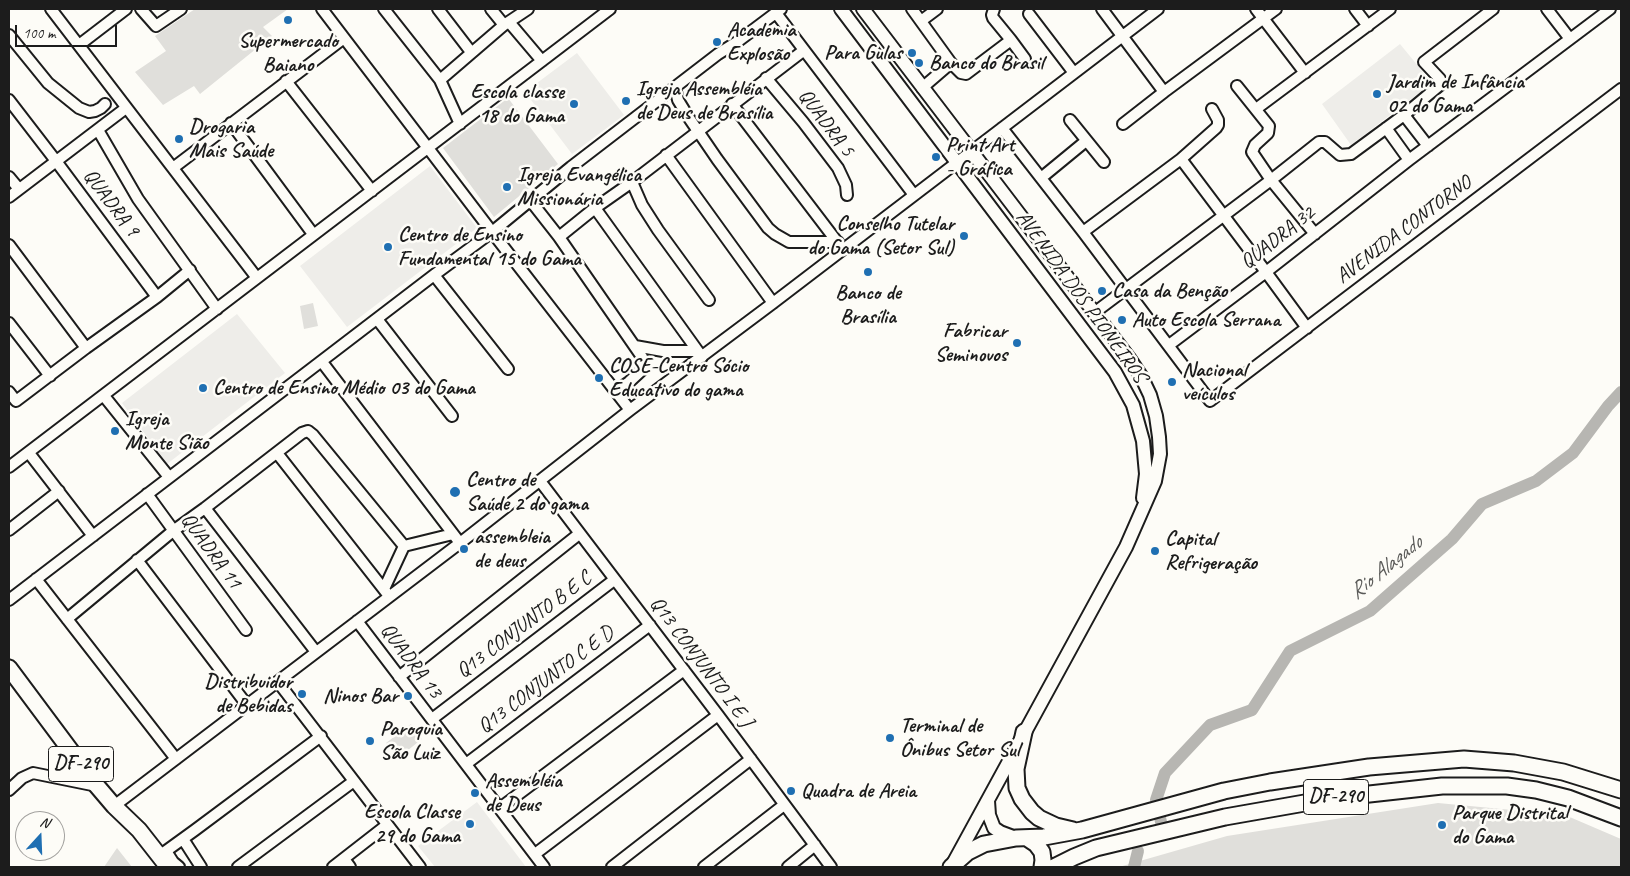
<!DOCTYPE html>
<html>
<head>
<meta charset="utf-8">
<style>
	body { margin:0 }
	#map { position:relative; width:1630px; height:876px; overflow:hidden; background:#fdfcf7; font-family:Caveat,sans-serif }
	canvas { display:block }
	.frame { position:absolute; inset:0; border:10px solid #1c1c1c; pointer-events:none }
	.north { position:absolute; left:15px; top:811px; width:50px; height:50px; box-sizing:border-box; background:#fdfcf7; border:1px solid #a3a29f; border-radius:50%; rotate:20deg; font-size:14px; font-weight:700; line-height:20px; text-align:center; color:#1c1c1c }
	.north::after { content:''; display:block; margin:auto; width:18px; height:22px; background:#1f6fb2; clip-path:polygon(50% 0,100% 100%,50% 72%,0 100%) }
	.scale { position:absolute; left:15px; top:25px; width:102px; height:22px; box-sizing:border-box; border:2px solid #1c1c1c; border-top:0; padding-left:6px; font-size:15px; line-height:18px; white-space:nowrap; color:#1c1c1c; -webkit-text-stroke:4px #fdfcf7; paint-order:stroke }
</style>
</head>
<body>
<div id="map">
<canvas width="1630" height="876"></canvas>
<div class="frame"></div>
<div class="north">N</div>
<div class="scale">100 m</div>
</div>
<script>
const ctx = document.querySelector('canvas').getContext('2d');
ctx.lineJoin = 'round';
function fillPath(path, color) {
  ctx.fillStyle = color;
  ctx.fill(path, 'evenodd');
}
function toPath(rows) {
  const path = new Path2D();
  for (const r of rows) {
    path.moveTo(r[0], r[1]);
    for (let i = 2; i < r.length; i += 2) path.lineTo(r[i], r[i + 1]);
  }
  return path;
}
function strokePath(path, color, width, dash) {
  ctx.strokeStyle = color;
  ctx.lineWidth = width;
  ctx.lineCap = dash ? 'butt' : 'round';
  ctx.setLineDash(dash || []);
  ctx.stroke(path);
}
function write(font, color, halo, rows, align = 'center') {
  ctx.font = font + ' Caveat,sans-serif';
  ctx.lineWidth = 5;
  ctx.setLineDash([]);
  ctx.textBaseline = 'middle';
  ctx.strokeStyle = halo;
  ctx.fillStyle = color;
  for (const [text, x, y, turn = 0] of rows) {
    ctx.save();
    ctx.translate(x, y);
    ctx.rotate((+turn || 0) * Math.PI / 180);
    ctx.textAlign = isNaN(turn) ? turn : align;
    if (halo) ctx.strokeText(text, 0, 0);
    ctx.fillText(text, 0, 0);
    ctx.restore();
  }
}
const built = toPath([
	[1400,44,1432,83,1351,145,1322,104],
	[577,53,624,115,572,154,525,92],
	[430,166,477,228,347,327,300,266],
	[237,314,285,373,167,464,122,403],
	[477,802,526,867,435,867,418,846]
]);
const green = toPath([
	[195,9,288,9,263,27,272,36,200,94,194,86,163,105,135,72,166,51,155,36],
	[508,98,558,164,494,217,443,148],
	[313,303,318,326,304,329,300,306],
	[411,724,422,739,398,758,386,743],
	[1438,803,1565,815,1621,839,1621,867,1119,867,1227,836],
	[117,848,132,867,104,867]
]);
const river = toPath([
	[1161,822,1156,800,1165,773,1210,725,1252,710,1290,651,1370,611,1452,539,1482,504,1536,481,1573,453,1608,406,1621,392],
	[1134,867,1138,851]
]);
const minor = toPath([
	[51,9,257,278],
	[141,9,156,26,181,9],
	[322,9,492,232,630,410],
	[384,9,440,80,460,124],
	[438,9,471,52],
	[491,9,504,25],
	[912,9,951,63,961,73,966,74,1011,40,1025,59],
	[994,9,992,15,993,18,1011,40],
	[1102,9,1164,92,1123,124],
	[1256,9,1305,73],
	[1355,9,1368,26],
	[1547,9,1570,39],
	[776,13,914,195],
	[1029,14,1074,73],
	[921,21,937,9],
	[509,22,542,61],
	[9,35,48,83,79,108,89,112,95,111,101,108,105,104],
	[79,45,126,9],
	[766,78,803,122,838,168,846,185,847,195],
	[440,80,504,25,528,9],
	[286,81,372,191],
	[1237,86,1269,126,1268,133,1255,145,1252,152,1271,180,1315,234],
	[675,87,678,100,689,118,717,159,768,228,775,234,789,242,838,242],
	[922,88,951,63],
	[1164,92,1276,9],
	[9,100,56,161,157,297,190,270],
	[732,104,841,247],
	[1256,109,1390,9],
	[1404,115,1428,146],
	[1070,120,1104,162],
	[231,123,313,234],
	[1002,128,1083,232,1210,401,1621,89],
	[1386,128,1409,160],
	[98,130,138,199,217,309],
	[666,155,773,303],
	[1181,159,1266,272,1307,328],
	[173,168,344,38],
	[9,177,19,189],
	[1041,178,1086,141],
	[632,182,642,205,658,230,709,300],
	[9,197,126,108],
	[530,200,559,237,642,357,644,363,643,369,629,382,616,391],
	[595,208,702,357],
	[1083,232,1181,159,1216,128,1218,125,1218,120,1212,109],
	[559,237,595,208,632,182,803,51],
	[9,245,86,348,157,297],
	[434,275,508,369],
	[1094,313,1271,180,1319,142,1325,142,1340,155,1351,154,1404,115,1440,85,1440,79,1424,62,1493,9],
	[377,319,452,416],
	[9,323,50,376],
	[1169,345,1266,272,1409,160,1610,9],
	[635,346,663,351,697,351],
	[322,362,460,543],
	[9,392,16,401,86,348],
	[104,396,169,477],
	[29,453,93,536],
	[277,453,389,596],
	[9,467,610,9],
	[540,481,718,715,831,867],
	[147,494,246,630],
	[205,508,316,652],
	[9,530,59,491],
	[404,546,453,534],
	[137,560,247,705],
	[36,579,176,759],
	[384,589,404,546],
	[9,600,434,275,492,232,571,167,718,54,737,42,781,9],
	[67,619,173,531,205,508,302,433,308,431,313,435,404,546],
	[357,621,544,867],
	[399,677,579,534],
	[278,682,420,867],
	[432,719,614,580],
	[466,764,650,625],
	[9,790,22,778,33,773,97,786],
	[114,806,460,543,630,410,773,303,1158,9],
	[500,808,684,670],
	[183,839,201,867],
	[166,851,173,862,179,867],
	[535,854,718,715],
	[159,855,166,851,195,830,321,736],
	[344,859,350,867],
	[238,867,354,781],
	[333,867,387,825],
	[612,867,751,759],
	[704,867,784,805],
	[788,867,815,845]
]);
const major = toPath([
	[841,9,1115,372,1133,405,1143,441,1146,474,1143,498],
	[863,9,1129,358,1141,376,1150,395,1156,416,1159,437,1160,454,1155,481,1126,547,954,862],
	[988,801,989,815,994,828,1000,832,1016,838]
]);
const highway = toPath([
	[9,668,97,786,114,806,139,830,168,867],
	[1024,732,1016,769,1017,788,1022,799,1032,812,1039,818,1056,826,1073,830],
	[1027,838,1036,844,1042,852,1043,860,1042,867],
	[951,867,968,852,984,844,1016,838,1044,837,1082,830,1224,791,1270,782,1369,767,1464,759,1514,763,1563,772,1621,790],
	[1054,867,1074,857,1096,848,1225,817,1333,798,1442,786,1507,786,1536,790,1568,798,1621,818]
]);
const markers = [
	[288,20,5,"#1f6fb2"],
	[717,42,5,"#1f6fb2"],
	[912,53,5,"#1f6fb2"],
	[919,63,5,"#1f6fb2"],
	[1377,94,5,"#1f6fb2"],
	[626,101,5,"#1f6fb2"],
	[574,104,5,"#1f6fb2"],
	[179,139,5,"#1f6fb2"],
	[936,157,5,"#1f6fb2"],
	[507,187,5,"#1f6fb2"],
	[964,236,5,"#1f6fb2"],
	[388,247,5,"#1f6fb2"],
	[868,272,5,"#1f6fb2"],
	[1102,291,5,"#1f6fb2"],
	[1122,320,5,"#1f6fb2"],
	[1017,343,5,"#1f6fb2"],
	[599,378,5,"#1f6fb2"],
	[1172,382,5,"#1f6fb2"],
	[203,388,5,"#1f6fb2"],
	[115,431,5,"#1f6fb2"],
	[455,492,6,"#1f6fb2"],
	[464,549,5,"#1f6fb2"],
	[1155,551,5,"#1f6fb2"],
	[302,694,5,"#1f6fb2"],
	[408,696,5,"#1f6fb2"],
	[890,738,5,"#1f6fb2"],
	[370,741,5,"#1f6fb2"],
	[791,791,5,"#1f6fb2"],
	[475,793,5,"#1f6fb2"],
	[470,824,5,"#1f6fb2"],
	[1442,825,5,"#1f6fb2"]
];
const shields = [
	[81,764,65],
	[1336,797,65]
];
const shieldNames = [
	["DF-290",81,764],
	["DF-290",1336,797]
];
const poiNames = [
	["Academia",727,30],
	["Explosão",727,54],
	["Supermercado",288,41,"center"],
	["Baiano",288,65,"center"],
	["Para Gulas",902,53,"right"],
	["Banco do Brasil",929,63],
	["Jardim de Infância",1387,82],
	["02 do Gama",1387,106],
	["Igreja Assembléia",636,89],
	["de Deus de Brasília",636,113],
	["Escola classe",564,92,"right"],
	["18 do Gama",564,116,"right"],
	["Drogaria",189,127],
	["Mais Saúde",189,151],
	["Print Art",946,145],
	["- Gráfica",946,169],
	["Igreja Evangélica",517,175],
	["Missionária",517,199],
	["Conselho Tutelar",954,224,"right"],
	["do Gama (Setor Sul)",954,248,"right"],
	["Centro de Ensino",398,235],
	["Fundamental 15 do Gama",398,259],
	["Casa da Benção",1112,291],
	["Banco de",868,293,"center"],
	["Brasília",868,317,"center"],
	["Auto Escola Serrana",1132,320],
	["Fabricar",1007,331,"right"],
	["Seminovos",1007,355,"right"],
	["COSE-Centro Sócio",609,366],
	["Educativo do gama",609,390],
	["Nacional",1182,370],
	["veículos",1182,394],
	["Centro de Ensino Médio 03 do Gama",213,388],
	["Igreja",125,419],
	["Monte Sião",125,443],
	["Centro de",466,480],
	["Saúde 2 do gama",466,504],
	["assembleia",474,537],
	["de deus",474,561],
	["Capital",1165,539],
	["Refrigeração",1165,563],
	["Distribuidor",292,682,"right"],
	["de Bebidas",292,706,"right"],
	["Ninos Bar",398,696,"right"],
	["Terminal de",900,726],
	["Ônibus Setor Sul",900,750],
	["Paroquia",380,729],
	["São Luiz",380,753],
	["Assembléia",485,781],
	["de Deus",485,805],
	["Quadra de Areia",801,791],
	["Escola Classe",460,812,"right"],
	["29 do Gama",460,836,"right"],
	["Parque Distrital",1452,813],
	["do Gama",1452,837]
];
const streetNames = [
	["QUADRA 5",826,123,53],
	["QUADRA 9",111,203,53],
	["AVENIDA CONTORNO",1404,230,-37],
	["QUADRA 32",1278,238,-38],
	["AVENIDA DOS PIONEIROS",1081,297,54],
	["QUADRA 11",211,551,54],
	["Q13 CONJUNTO B E C",524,625,-37],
	["QUADRA 13",411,661,53],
	["Q13 CONJUNTO I E J",701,662,53],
	["Q13 CONJUNTO C E D",546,680,-37]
];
const waterNames = [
	["Rio Alagado",1386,568,-39]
];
fillPath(built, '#eeede9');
fillPath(green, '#e0dfdb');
strokePath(river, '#b7b6b2', 12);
strokePath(minor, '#1c1c1c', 14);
strokePath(major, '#1c1c1c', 16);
strokePath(highway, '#1c1c1c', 19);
strokePath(minor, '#fdfcf7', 10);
strokePath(major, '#fdfcf7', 12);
strokePath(highway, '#fdfcf7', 15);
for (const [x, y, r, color] of markers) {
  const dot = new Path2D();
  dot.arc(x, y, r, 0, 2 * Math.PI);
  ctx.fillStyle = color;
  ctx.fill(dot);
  strokePath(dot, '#fdfcf7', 2);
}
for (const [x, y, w] of shields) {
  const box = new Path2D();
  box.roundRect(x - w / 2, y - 17.5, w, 35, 4);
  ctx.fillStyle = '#fdfcf7';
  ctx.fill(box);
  strokePath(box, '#1c1c1c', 1);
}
write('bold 20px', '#1c1c1c', null, shieldNames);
write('bold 21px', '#1c1c1c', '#fdfcf7', poiNames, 'left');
write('21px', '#1c1c1c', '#fdfcf7', streetNames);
write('italic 22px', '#5a5a58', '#fdfcf7', waterNames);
</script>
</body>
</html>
